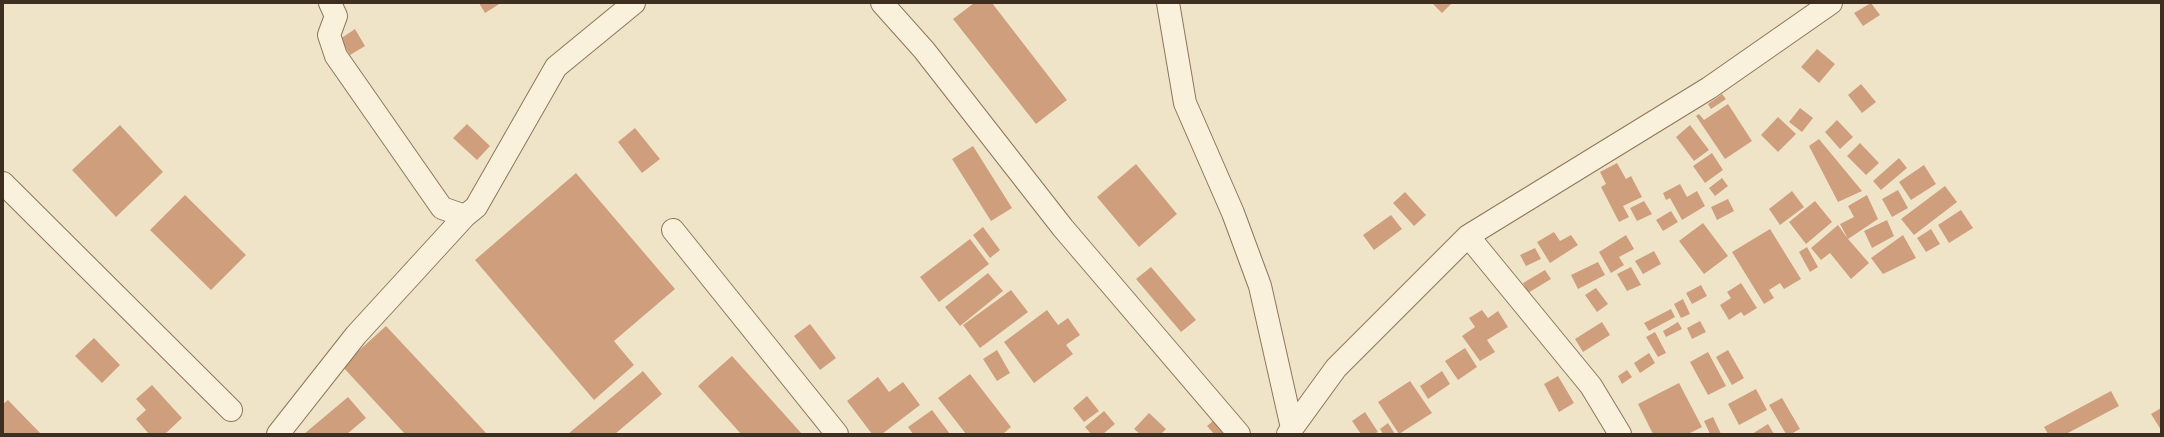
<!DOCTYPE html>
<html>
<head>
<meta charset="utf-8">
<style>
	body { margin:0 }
	#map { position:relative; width:2164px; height:437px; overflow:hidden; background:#f0e4c8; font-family:"Crimson Pro",serif }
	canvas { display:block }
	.frame { position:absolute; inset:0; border:4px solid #3d2e20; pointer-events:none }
</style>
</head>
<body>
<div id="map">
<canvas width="2164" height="437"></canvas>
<div class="frame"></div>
</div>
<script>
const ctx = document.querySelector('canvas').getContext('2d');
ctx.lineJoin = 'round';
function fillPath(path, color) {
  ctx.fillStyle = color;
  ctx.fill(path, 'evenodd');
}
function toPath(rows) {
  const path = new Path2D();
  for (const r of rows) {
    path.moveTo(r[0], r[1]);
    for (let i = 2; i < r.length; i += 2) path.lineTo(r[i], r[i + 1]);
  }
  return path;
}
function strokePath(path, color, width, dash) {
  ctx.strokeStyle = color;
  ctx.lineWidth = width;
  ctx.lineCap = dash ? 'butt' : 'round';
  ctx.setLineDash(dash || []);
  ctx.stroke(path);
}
const building = toPath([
	[479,3,501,3,485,13],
	[974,3,992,3,1067,100,1036,124,953,19],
	[1432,3,1452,3,1442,13],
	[1871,3,1880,15,1863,26,1854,13],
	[355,29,365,46,350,55,340,39],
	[1817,49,1835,64,1819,83,1801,67],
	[1861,84,1876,102,1862,113,1848,95],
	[1722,94,1726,99,1711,109,1708,104],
	[1728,104,1752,141,1725,159,1696,116,1699,114,1704,120],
	[1800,108,1813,118,1802,132,1789,122],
	[1778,117,1796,134,1778,152,1761,135],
	[1837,120,1853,137,1840,149,1825,132],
	[467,124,490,146,477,160,453,138],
	[120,125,163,172,116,217,72,170],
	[1690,125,1709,150,1694,161,1676,137],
	[635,128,660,159,642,173,618,142],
	[1819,139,1862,191,1838,202,1809,146],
	[1860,143,1879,163,1866,175,1847,156],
	[973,146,1012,208,991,221,952,159],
	[1712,153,1723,170,1705,183,1693,166],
	[1899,158,1907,168,1881,190,1873,181],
	[1617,163,1626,179,1631,176,1642,197,1623,206,1629,217,1619,222,1601,187,1606,184,1600,172],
	[1136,164,1177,214,1139,247,1097,197],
	[1924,165,1936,184,1911,200,1899,182],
	[576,173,675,289,614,341,634,365,594,400,475,260],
	[1722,178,1728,186,1715,196,1709,188],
	[1680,184,1687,197,1697,191,1705,206,1682,220,1670,198,1666,200,1663,193],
	[1945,186,1957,202,1914,235,1901,219],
	[1898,190,1908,208,1892,217,1882,199],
	[1792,191,1804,207,1780,225,1769,209],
	[1405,192,1426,215,1414,226,1393,203],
	[185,195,246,255,211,290,150,230],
	[1867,195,1878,219,1848,239,1869,263,1851,279,1830,253,1821,260,1811,248,1838,225,1848,239,1840,224,1854,217,1848,206],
	[1728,199,1734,211,1717,220,1711,207],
	[1644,201,1652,214,1637,221,1630,208],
	[1815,201,1832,222,1806,244,1789,222],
	[1961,210,1973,228,1949,243,1938,225],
	[1671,211,1678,222,1663,231,1656,220],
	[1391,215,1402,229,1374,250,1363,235],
	[1887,220,1894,236,1872,248,1864,231],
	[1703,223,1728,256,1704,274,1679,241],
	[983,227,1000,250,990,258,973,235],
	[1770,229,1801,279,1784,289,1780,283,1769,290,1774,298,1764,304,1732,252],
	[1931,229,1940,244,1926,252,1917,238],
	[1554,232,1560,241,1571,235,1578,245,1550,263,1537,242],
	[1626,235,1634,249,1619,257,1624,265,1611,273,1599,252],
	[1903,235,1916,258,1883,274,1871,258],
	[970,239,989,264,939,302,920,277],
	[1807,247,1818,267,1810,272,1799,252],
	[1535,248,1541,259,1526,266,1520,255],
	[1654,251,1661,264,1643,274,1635,261],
	[1598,262,1605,275,1578,289,1571,275],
	[1151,267,1196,320,1181,332,1136,279],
	[1631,267,1641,285,1627,291,1617,274],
	[1545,270,1551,279,1528,293,1523,283],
	[988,273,1003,291,960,326,945,307],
	[1741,283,1757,308,1744,316,1741,312,1729,320,1720,305,1731,298,1727,292],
	[1701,285,1707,296,1692,304,1686,293],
	[1596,288,1608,304,1597,312,1585,295],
	[1011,290,1028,312,980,348,963,325],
	[1683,299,1690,314,1681,318,1674,304],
	[1671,309,1675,317,1649,331,1644,323],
	[1047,310,1058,325,1068,318,1080,335,1066,345,1073,354,1034,383,1004,342],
	[1482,310,1488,318,1498,311,1508,327,1487,340,1495,352,1480,361,1462,336,1475,327,1469,318],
	[1700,321,1706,332,1692,339,1687,328],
	[1602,322,1610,335,1583,352,1575,339],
	[1678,322,1682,329,1666,337,1663,331],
	[810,324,836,358,820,370,794,336],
	[386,326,487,434,405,434,342,366],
	[1655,332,1666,353,1658,357,1646,337],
	[94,338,120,365,102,383,75,356],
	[1465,348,1477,367,1458,380,1445,361],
	[997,350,1010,373,997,381,983,359],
	[1728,350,1744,378,1732,385,1716,357],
	[1708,352,1726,386,1708,395,1690,362],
	[1649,353,1655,363,1640,373,1634,363],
	[732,356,802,434,741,434,698,386],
	[1627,370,1632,377,1622,384,1618,376],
	[643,371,662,394,615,434,568,434],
	[1442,371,1450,384,1428,399,1420,386],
	[970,374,1011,427,1003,434,966,434,938,398],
	[1558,376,1574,403,1559,412,1544,384],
	[878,377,889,392,903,382,920,405,882,434,872,434,847,401],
	[1410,381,1432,413,1399,434,1378,402],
	[1679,383,1702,427,1688,434,1653,434,1638,404],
	[152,385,182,418,165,434,149,434,136,419,146,410,136,399],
	[1756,389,1767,410,1739,425,1728,404],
	[2111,391,2119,406,2066,434,2048,434,2044,427],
	[1087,396,1099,411,1084,422,1073,408],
	[348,397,366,418,347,434,304,434],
	[1782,398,1800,429,1791,434,1786,434,1769,405],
	[8,400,41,434,3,434,3,404],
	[2161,408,2161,430,2151,414],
	[932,410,950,434,913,434,908,427],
	[1104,411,1115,424,1103,434,1091,434,1085,427],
	[1365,412,1378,432,1374,434,1361,434,1352,421],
	[1149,413,1166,429,1161,434,1140,434,1134,429],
	[1220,415,1229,434,1214,434,1207,426],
	[1713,417,1721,434,1710,434,1704,421],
	[1388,423,1395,434,1383,434,1380,429],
	[1768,424,1774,434,1752,434]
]);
const minor = toPath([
	[330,3,336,16,329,35,336,56,442,208,465,216,476,207,556,67,634,3],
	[882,3,924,50,1063,228,1239,434],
	[1168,3,1185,103,1233,213,1260,286,1292,428],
	[3,183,231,410],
	[673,230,837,434],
	[1468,236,1591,386,1620,434],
	[278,434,356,335,465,216],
	[1288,434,1336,368,1468,236,1709,88,1831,3]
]);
fillPath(building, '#cf9f7d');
strokePath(minor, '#8d765c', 24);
strokePath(minor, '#faf1dc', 22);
</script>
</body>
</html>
